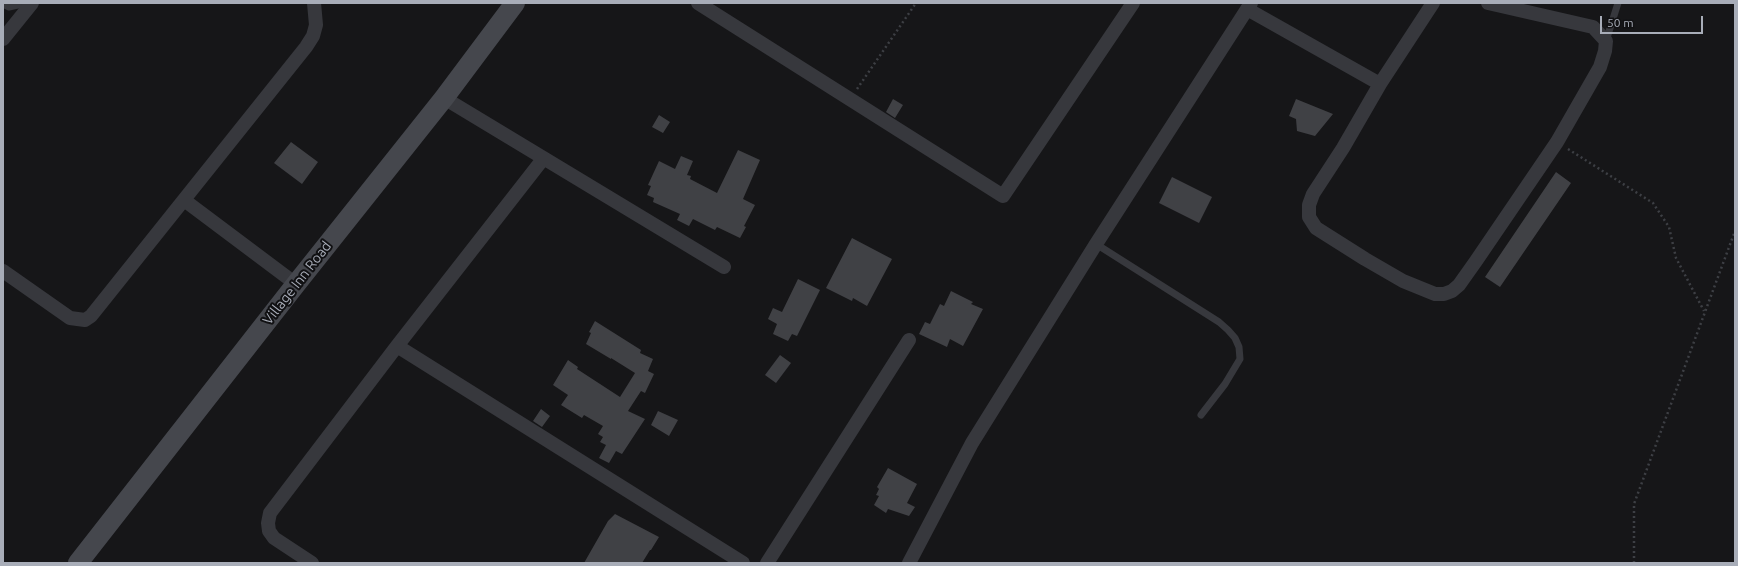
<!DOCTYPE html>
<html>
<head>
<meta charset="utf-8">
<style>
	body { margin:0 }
	#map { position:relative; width:1738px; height:566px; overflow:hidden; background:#161618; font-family:Ubuntu,sans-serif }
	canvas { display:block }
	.frame { position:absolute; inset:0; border:4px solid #a8adb8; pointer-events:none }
	.scale { position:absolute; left:1600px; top:16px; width:103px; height:18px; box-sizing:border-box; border:2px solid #a8adb8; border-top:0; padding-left:5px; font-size:12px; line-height:14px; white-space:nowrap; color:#a8adb8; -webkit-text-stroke:3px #111113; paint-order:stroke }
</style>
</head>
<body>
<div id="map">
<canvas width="1738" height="566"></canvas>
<div class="frame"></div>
<div class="scale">50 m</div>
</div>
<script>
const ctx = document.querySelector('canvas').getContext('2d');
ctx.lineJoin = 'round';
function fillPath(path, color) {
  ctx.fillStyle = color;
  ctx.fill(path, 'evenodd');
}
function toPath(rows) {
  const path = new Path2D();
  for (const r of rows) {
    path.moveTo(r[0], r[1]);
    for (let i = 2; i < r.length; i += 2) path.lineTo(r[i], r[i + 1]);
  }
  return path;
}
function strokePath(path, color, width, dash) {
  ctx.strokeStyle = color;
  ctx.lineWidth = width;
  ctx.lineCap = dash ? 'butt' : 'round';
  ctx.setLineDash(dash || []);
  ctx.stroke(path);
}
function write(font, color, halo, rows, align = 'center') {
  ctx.font = font + ' Ubuntu,sans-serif';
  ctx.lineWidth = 4;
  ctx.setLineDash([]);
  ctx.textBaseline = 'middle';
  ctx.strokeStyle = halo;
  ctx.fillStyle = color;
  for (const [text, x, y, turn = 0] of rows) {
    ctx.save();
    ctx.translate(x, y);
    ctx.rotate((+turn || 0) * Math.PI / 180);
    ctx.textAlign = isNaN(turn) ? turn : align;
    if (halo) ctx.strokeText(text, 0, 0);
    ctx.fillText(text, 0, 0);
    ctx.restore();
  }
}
const building = toPath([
	[893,99,903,105,895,118,886,112],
	[1296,99,1333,114,1315,136,1297,131,1296,119,1289,116],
	[659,115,670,122,663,133,652,127],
	[291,142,318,162,302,184,274,163],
	[738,150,760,160,743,199,755,205,744,226,746,227,740,238,717,227,715,230,693,219,689,226,677,220,680,214,653,202,654,198,647,195,651,186,648,185,659,161,675,169,681,156,693,161,687,175,691,176,690,179,717,193],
	[1556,172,1571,183,1500,287,1485,277],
	[1172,177,1212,197,1199,223,1159,203],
	[852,238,892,259,867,306,853,298,852,301,826,288],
	[798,279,820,290,797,336,792,334,788,341,773,334,777,324,768,319,773,308,782,312],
	[951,291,973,302,971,304,983,309,963,346,950,339,947,347,919,334,925,322,930,324,940,304,944,306],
	[595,321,641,350,640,353,653,359,648,371,654,374,645,393,641,391,628,411,645,419,622,454,616,451,609,463,599,458,606,445,600,442,603,437,598,434,603,426,584,415,582,418,561,405,568,395,553,385,568,360,578,367,577,369,620,397,635,373,611,358,611,359,586,344,591,333,589,332],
	[780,355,791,363,776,383,765,375],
	[541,409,550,416,542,427,533,421],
	[658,411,678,420,669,436,651,425],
	[888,468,917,484,907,503,915,507,909,516,888,509,886,513,874,505,879,496,876,495,879,489,877,487],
	[615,514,659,537,651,550,650,550,642,563,584,563,608,521]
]);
const path = toPath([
	[857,89,916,3],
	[1568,149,1653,203,1669,227,1676,258,1704,311],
	[1634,563,1634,504,1735,231]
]);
const lane = toPath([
	[3,4,9,7,27,3],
	[1606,41,1618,3],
	[1096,244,1219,322,1228,330,1235,338,1239,347,1240,359,1225,384,1201,415]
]);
const street = toPath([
	[698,3,1003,196,1133,3],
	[1433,3,1380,84,1343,148,1313,194,1309,205,1309,217,1316,228,1365,259,1403,281,1435,294,1444,294,1452,291,1459,285,1476,261,1557,142,1600,67,1605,51,1606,41,1593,27,1488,3],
	[1247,9,1380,84],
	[3,39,32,3],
	[444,98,724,267],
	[184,200,296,284],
	[3,271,70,318,85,320,91,316,306,47,313,36,316,25,314,3],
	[397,346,743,563],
	[312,563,274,538,269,531,268,523,270,513,397,346,543,159],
	[767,563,909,340],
	[909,563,972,443,1096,244,1251,3]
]);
const secondary = toPath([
	[78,563,296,284,444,98,515,3]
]);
const streetNames = [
	["Village Inn Road",297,283,-52]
];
fillPath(building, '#404145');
strokePath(path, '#3d3f44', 2.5, [2, 3]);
strokePath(lane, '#37383d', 7);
strokePath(street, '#37383d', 14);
strokePath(secondary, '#45474d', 20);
write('14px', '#a8adb8', '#111113', streetNames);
</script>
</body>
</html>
